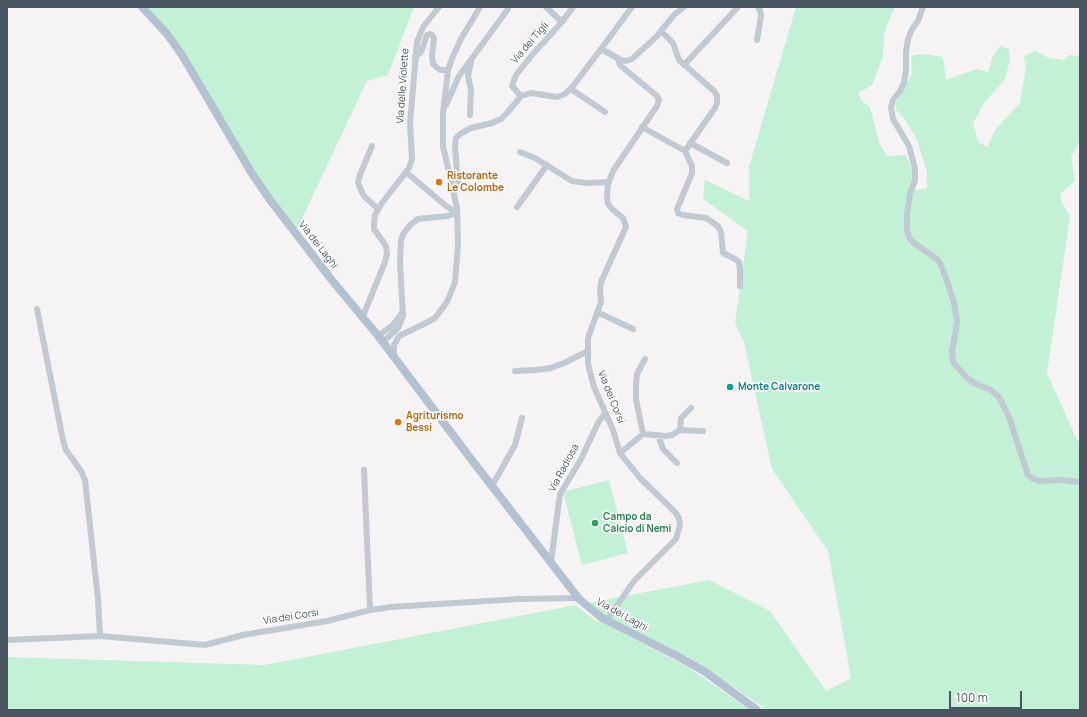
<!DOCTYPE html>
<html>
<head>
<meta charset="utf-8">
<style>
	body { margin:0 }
	#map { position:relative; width:1087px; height:717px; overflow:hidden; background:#f5f3f3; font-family:Manrope,sans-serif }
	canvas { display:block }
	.frame { position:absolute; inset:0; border:8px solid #4a5661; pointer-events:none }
	.scale { position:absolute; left:949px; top:691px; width:73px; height:18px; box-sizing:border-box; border:2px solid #4a5661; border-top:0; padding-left:5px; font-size:12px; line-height:14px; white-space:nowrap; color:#4a5661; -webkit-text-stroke:3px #fff; paint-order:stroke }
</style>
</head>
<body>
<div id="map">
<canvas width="1087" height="717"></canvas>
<div class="frame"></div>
<div class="scale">100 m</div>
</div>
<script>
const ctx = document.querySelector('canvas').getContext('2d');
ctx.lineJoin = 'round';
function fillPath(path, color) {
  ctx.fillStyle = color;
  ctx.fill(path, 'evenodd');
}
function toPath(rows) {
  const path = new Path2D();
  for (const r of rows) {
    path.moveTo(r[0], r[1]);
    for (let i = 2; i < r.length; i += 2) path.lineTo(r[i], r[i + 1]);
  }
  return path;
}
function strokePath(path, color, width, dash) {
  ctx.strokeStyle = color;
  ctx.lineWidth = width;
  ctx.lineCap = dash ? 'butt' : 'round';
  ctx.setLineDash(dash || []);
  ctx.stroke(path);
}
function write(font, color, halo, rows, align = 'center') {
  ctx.font = font + ' Manrope,sans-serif';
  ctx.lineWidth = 3;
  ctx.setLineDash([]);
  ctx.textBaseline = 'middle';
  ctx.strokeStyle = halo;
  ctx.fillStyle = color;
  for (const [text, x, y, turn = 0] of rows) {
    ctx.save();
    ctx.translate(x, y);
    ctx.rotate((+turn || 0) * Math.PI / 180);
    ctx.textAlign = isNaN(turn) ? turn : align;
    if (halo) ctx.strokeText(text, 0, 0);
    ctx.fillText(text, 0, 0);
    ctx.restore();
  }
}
const green = toPath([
	[145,7,414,7,388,75,367,81,297,229,283,212,265,188,219,112],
	[796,7,895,7,887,24,884,36,883,57,872,85,858,93,862,101,870,107,879,142,887,156,906,155,914,177,912,184,916,190,927,188,927,172,917,140,904,118,896,110,895,104,912,74,911,59,914,55,926,54,943,57,946,80,977,69,988,72,993,56,1000,46,1009,49,1010,60,1005,79,984,103,973,123,978,142,988,147,995,130,1020,103,1026,67,1024,56,1035,51,1049,58,1064,60,1069,55,1080,56,1080,139,1077,148,1071,156,1075,181,1060,194,1062,203,1070,216,1047,373,1077,440,1080,443,1080,710,767,710,694,660,620,625,602,614,589,603,709,580,770,611,826,691,851,678,828,551,772,469,744,342,735,323,748,231,703,199,705,180,749,201,749,167],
	[609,480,628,553,582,565,563,492],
	[576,605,596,621,603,623,686,666,750,710,7,710,7,657,265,665]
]);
const minor = toPath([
	[923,7,918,21,912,29,908,39,906,52,906,70,904,83,900,91,893,100,891,107,893,119,909,146,915,169,915,180,910,194,907,214,907,230,909,237,914,243,938,260,942,267,950,290,954,303,957,320,956,330,952,351,953,362,967,378,974,383,991,390,999,397,1009,417,1028,475,1033,479,1040,481,1062,480,1080,482],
	[562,22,573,7],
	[661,31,673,43,679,60,714,91,717,96,717,103,715,108,685,151],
	[757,40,761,16,760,10,758,7],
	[601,49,632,7],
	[415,57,421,52,427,35,431,34,434,38,432,56,433,64,440,70,448,70],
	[684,65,738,7],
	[571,89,605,112],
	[521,96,512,86,516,75,532,55,562,22,546,7],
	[446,105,459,76,508,9],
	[470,115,471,90,468,76,471,62],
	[642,127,685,151,692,166,692,173,680,202,677,209,678,213,683,215,706,218,718,226,721,232,723,253,735,259,739,262,740,270,740,286],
	[690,143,727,163],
	[372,146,360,175,358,182,360,188,364,196,378,209],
	[520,152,535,158,572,181,586,183,609,182],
	[406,172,446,206,457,213],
	[454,193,458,184,455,146,456,138,460,134,471,128,492,123,501,119,508,112,521,96,531,93,557,97,565,94,573,86,601,49,621,60,626,61,632,59,656,37,674,15,684,7],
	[517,207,547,165],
	[37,309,63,440,66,450,81,471,85,480,98,599,100,636],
	[597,312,633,329],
	[363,316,385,262,387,254,386,246,374,229,374,223,375,215,382,203,409,168,412,159,410,123,417,42,423,27,439,7],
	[378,336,393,325,401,314],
	[383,342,398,328,403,316,400,263,401,241,403,234,411,224,418,219,448,216,457,213],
	[394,358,394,345,399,336,424,324,435,318,447,302,455,282,458,244,457,208,443,146,443,113,448,70,453,56,461,39,480,7],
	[515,371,536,370,551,368,564,363,588,351],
	[680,430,681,418,691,408],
	[643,434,636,399,636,385,637,374,645,359],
	[643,434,666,436,672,435,680,430,703,431],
	[658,435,663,449,677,463],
	[620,453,643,434],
	[364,470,370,610],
	[492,486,515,445,522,418],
	[551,562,560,494,580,461,599,421,606,413],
	[607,620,634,581,676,539,680,525,679,518,675,512,640,478,620,453,613,430,594,387,588,364,588,338,601,302,600,290,601,282,626,227,623,218,612,209,608,204,607,197,608,184,613,171,657,106,659,100,657,96,620,65,618,59],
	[7,640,100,636,205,645,243,635,327,621,370,610,391,607,519,599,578,598]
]);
const major = toPath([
	[142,7,167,34,182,55,251,172,270,200,331,279,379,337,468,455,579,599,602,618,677,656,704,671,757,710]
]);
const markers = [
	[439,182,4,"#e8710a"],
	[730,387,4,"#0f9aa8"],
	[398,422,4,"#e8710a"],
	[595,523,4,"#2e9e5b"]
];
const streetNames = [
	["Via dei Tigli",530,43,-49],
	["Via delle Violette",403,86,-86],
	["Via dei Laghi",318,245,52],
	["Via dei Corsi",611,397,68],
	["Via Radiosa",564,468,-62],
	["Via dei Laghi",622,615,29],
	["Via dei Corsi",291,617,-9]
];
const foodNames = [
	["Ristorante",447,176],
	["Le Colombe",447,188],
	["Agriturismo",406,416],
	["Bessi",406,428]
];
const cultureNames = [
	["Monte Calvarone",738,387]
];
const leisureNames = [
	["Campo da",603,517],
	["Calcio di Nemi",603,529]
];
fillPath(green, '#c3f1d5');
strokePath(minor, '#c1cad2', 6);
strokePath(major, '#b3c2d1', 8);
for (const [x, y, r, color] of markers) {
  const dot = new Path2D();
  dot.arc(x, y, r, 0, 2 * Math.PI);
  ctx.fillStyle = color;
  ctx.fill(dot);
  strokePath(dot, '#fff', 1.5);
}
write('10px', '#4a5661', '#fff', streetNames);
write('bold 10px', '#c56008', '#fff', foodNames, 'left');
write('bold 10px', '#0d838f', '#fff', cultureNames, 'left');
write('bold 10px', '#27864d', '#fff', leisureNames, 'left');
</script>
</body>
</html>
